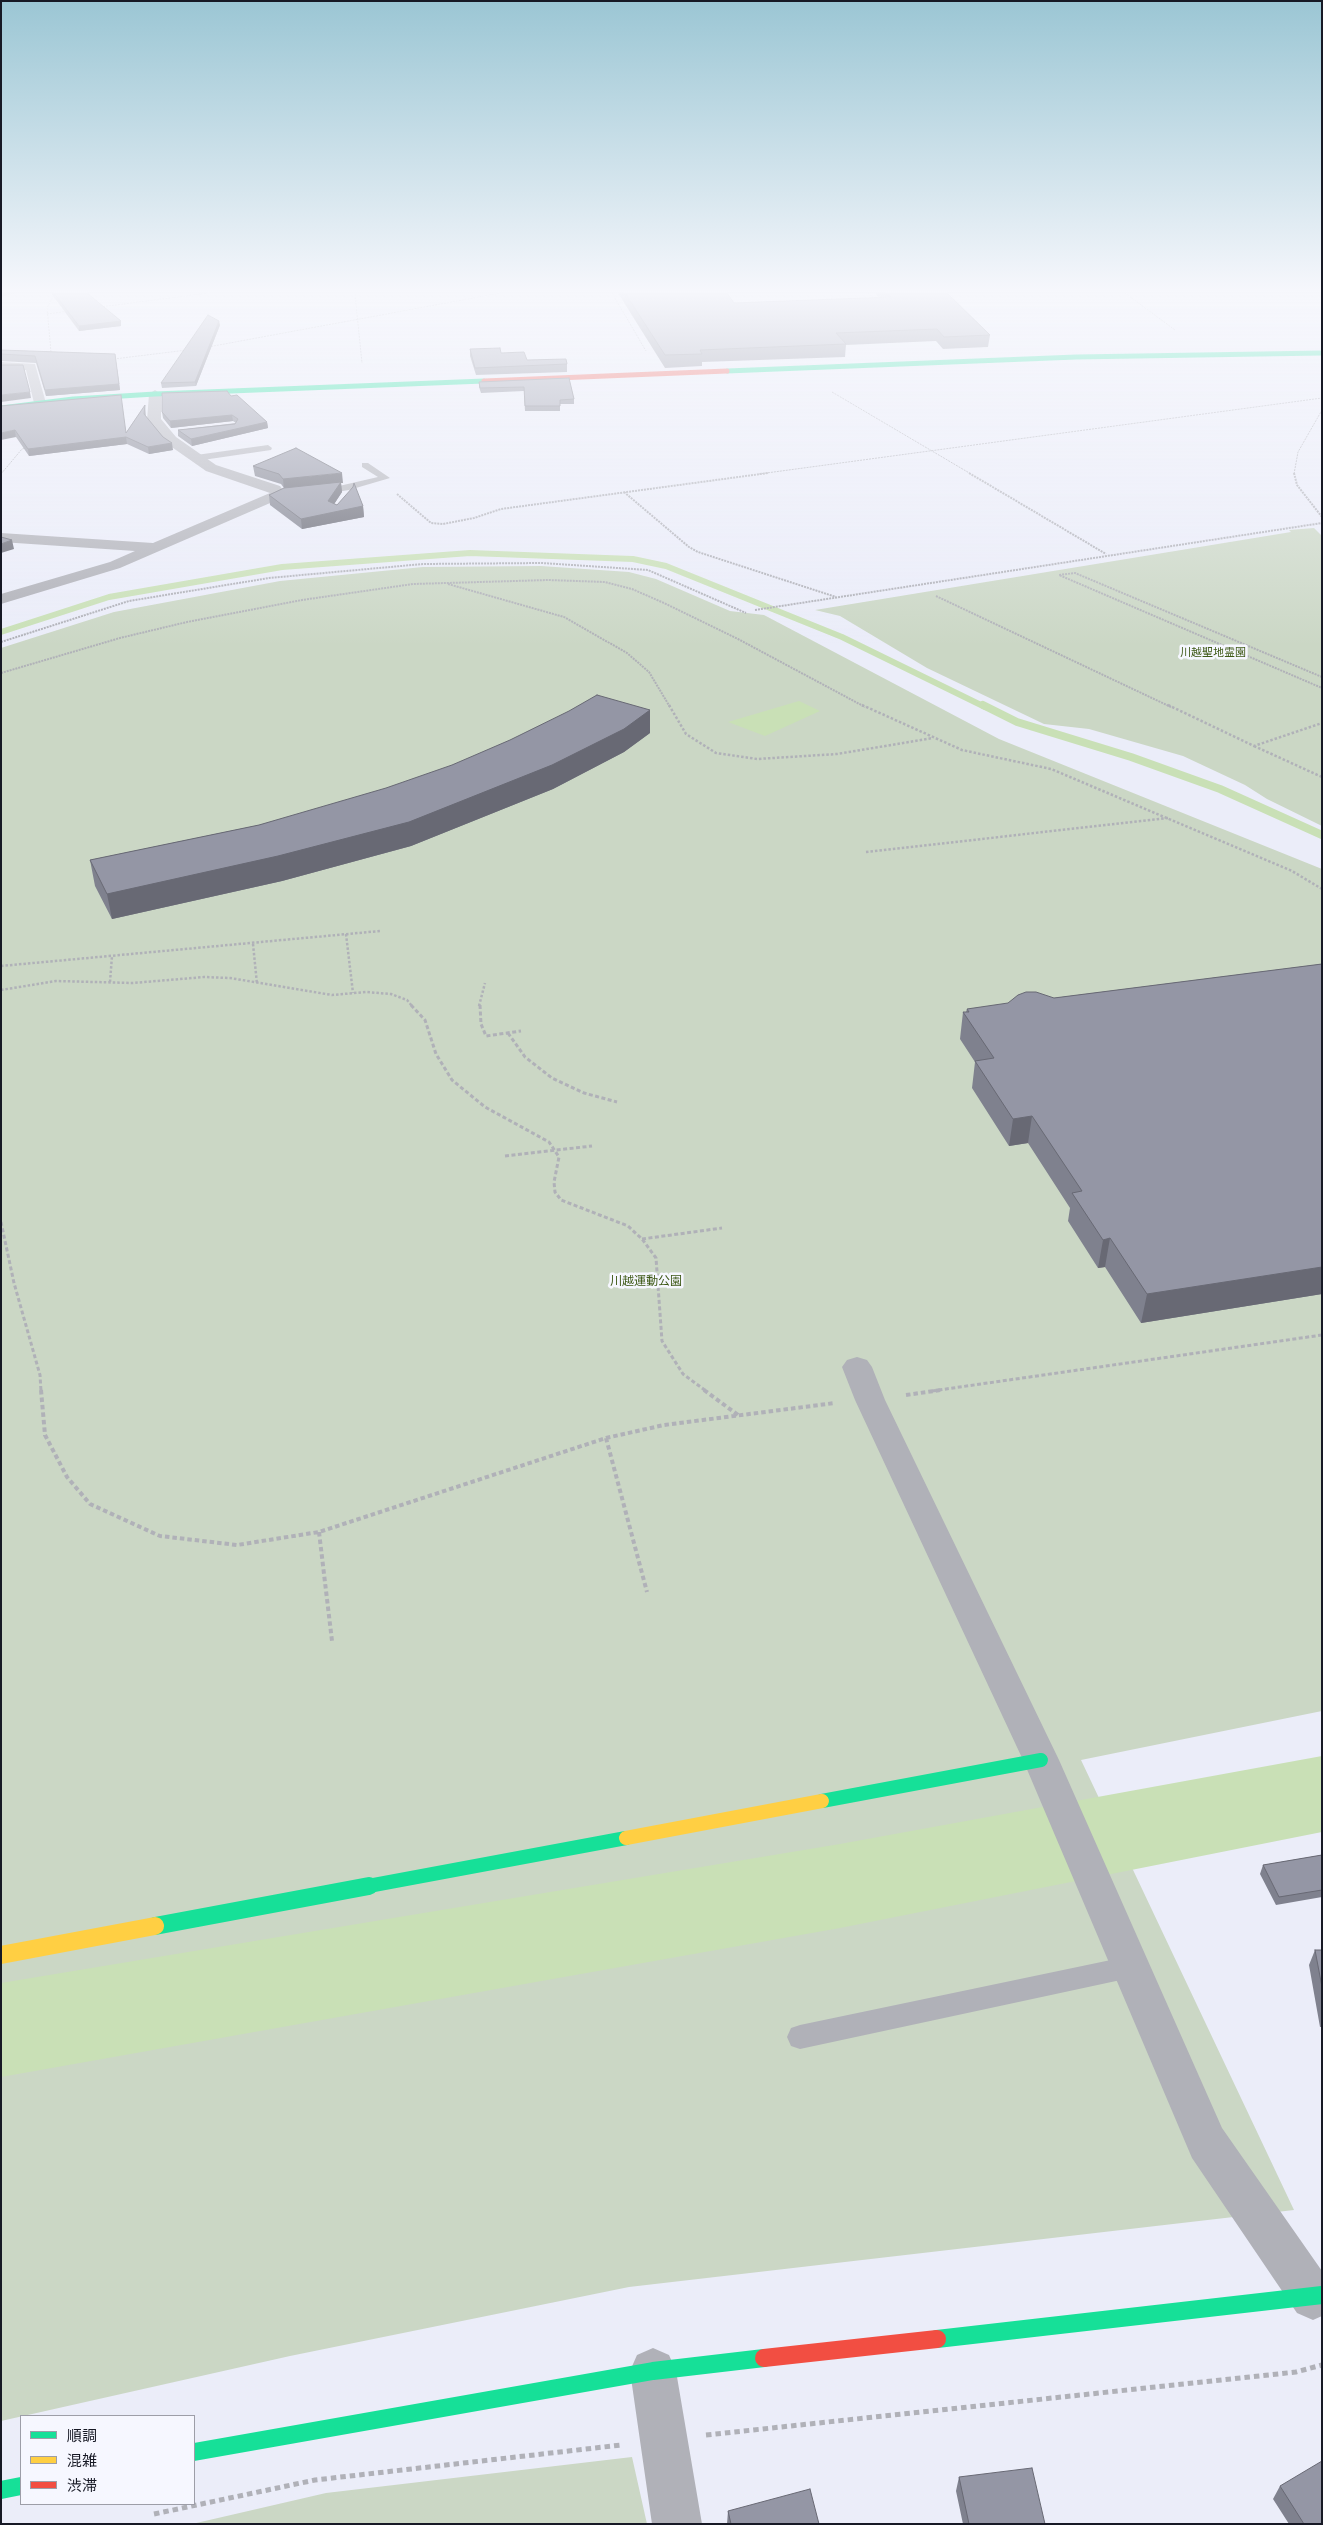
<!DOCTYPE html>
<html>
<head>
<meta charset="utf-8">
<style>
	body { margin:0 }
	#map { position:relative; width:1323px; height:2525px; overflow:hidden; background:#ebedf9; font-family:"Open Sans","Noto Sans JP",sans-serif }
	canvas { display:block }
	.frame { position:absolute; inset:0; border:2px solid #171925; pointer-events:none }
	.legend { position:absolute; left:20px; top:2415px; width:175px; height:90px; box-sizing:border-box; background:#f6f7ff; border:1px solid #9d9ea8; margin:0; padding:6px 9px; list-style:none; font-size:15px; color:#171925 }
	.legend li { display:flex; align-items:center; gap:10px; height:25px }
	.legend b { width:25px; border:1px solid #9d9ea8 }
</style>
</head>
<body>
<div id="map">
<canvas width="1323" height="2525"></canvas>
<div class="frame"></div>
<ul class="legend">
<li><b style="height:6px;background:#16e098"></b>順調</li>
<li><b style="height:6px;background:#ffcf43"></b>混雑</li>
<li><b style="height:6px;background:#f24e42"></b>渋滞</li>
</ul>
</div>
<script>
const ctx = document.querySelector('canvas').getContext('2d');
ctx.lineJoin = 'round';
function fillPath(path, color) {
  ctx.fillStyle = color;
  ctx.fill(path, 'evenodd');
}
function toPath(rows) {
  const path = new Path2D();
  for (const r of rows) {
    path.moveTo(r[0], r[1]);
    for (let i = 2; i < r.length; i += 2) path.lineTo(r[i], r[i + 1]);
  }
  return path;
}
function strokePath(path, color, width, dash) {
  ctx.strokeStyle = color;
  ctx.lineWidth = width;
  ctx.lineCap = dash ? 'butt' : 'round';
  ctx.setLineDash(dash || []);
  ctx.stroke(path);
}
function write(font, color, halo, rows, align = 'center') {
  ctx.font = font + ' "Open Sans","Noto Sans JP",sans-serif';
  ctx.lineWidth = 5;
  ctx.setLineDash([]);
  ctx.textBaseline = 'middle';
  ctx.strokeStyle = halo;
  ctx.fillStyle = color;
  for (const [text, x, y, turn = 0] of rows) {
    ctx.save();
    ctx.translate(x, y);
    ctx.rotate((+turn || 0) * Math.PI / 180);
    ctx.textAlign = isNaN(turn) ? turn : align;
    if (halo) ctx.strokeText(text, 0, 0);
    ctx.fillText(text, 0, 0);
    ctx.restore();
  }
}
const green = toPath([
	[1314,528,1322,536,1322,826,1267,799,1245,785,1183,756,1089,729,1044,724,927,668,840,616,815,610,1291,532,1289,530],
	[541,566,629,572,656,579,730,611,764,615,999,739,1322,869,1322,1711,1081,1760,1294,2210,629,2287,290,2356,1,2421,1,648,114,612,280,581,423,567],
	[632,2457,647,2524,192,2524,326,2493]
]);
const water = toPath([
	[799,701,820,711,765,736,728,722]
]);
const streamFar1 = toPath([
	[1,632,109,597,282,567,470,553,633,559,666,566,842,637,985,707]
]);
const stream = toPath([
	[983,705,1017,722,1131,757,1220,789,1322,835]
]);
const river = toPath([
	[1322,1756,1322,1832,840,1928,1,2077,1,1983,840,1844,1322,1756]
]);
const pathFar5 = toPath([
	[612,293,646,351],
	[868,293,876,301],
	[1125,293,1175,330],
	[355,294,362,363],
	[100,307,209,293],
	[47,314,69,311],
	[208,347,500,293],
	[51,352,47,308,55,293],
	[114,359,187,350],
	[832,392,971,474],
	[1,474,22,449,26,448],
	[759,474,1322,398],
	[1294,474,1298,452,1322,410]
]);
const pathFar4 = toPath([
	[969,473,1106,554],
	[1294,473,1297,485,1322,517],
	[624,492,689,547,698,552,836,597],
	[397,494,431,523,443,524,474,518,501,509,768,473],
	[448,584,564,617,627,653,649,672,670,707],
	[936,596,1171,707],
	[755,610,1322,523],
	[1,642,129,601,269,578,423,564,542,563,648,570,746,613],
	[1,673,120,638,187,622,302,600,413,584,548,580,605,582,632,589,664,603,738,639,865,707],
	[1322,677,1075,573,1059,575,1322,688]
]);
const pathFar3 = toPath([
	[669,705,686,734,716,753,757,759,837,754,933,738],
	[862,705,962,750,1051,769,1292,871,1322,889],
	[1168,705,1254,746,1322,723],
	[1254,746,1322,777],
	[866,852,1168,818],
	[346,934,353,993],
	[253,944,257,984],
	[1,966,380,931],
	[110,982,112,956],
	[1,990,56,981,133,983,204,977,230,978,332,995,366,992,391,994,407,1000,412,1006],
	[479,1006,485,983]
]);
const pathFar2 = toPath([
	[411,1005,425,1020,436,1054,452,1080,485,1107,549,1142,559,1157,554,1182,555,1192,561,1200,628,1226,642,1239,656,1258,662,1341,683,1374,706,1391],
	[480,1005,481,1024,486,1036,521,1031],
	[508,1033,525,1057,552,1078,584,1093,617,1102],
	[505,1156,592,1146],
	[1,1222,14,1283,40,1375,41,1391],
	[642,1239,722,1228],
	[932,1391,1322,1335]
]);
const pathFar1 = toPath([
	[41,1390,45,1435,67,1477,90,1504,160,1536,237,1545,319,1532,606,1438,664,1425,835,1403],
	[704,1390,738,1415],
	[906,1395,941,1390],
	[606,1438,647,1592],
	[319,1532,332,1641]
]);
const path = toPath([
	[706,2435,1296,2372,1322,2365],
	[154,2514,315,2480,621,2445]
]);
const lane = toPath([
	[268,445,272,448,271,450,196,461,192,458,196,455,268,445],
	[362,463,368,463,390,478,349,490,318,495,313,492,378,477,362,467,362,463],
	[1130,1956,1139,1959,1143,1967,1139,1975,1130,1978,800,2049,791,2046,787,2037,791,2028,800,2025,1130,1956]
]);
const street = toPath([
	[1,293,15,293,1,297,1,293],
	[1,362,35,364,46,403,44,406,40,407,34,403,26,370,1,370,1,362],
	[155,390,161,394,161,419,176,437,216,465,280,486,286,494,284,497,120,568,1,604,1,594,110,562,135,551,1,542,1,533,153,543,270,493,206,471,166,443,147,420,149,394,155,390],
	[857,1357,867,1360,872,1367,885,1400,1059,1760,1222,2128,1322,2271,1322,2316,1313,2320,1297,2313,1192,2158,1023,1760,855,1400,842,1367,847,1360,857,1357],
	[653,2348,669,2355,676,2371,702,2524,652,2524,630,2371,637,2355,653,2348]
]);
const fastFar2 = toPath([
	[727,371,1076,357,1322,353],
	[1,408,73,399,155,394,484,381]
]);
const fastFar1 = toPath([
	[822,1801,1041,1760],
	[363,1887,626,1838]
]);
const fast = toPath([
	[155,1926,369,1886],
	[937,2339,1322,2295],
	[194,2452,653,2371,764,2358],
	[1,2490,21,2486]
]);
const slowFar1 = toPath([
	[626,1838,822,1801]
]);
const slow = toPath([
	[1,1955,155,1926]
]);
const jamFar1 = toPath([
	[484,381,727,371]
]);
const jam = toPath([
	[764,2358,937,2339]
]);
const wall = toPath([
	[51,293,87,293,121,321,121,326,79,331],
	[618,293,727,293,734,303,879,298,875,293,947,293,990,335,988,347,943,349,936,341,846,345,845,357,702,362,702,366,665,368],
	[220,325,196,386,162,388,161,383],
	[470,349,501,353,527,360,567,364,567,372,476,375,470,356],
	[1,350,115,354,120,390,46,396,36,363,1,361],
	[569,378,574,399,574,404,560,404,560,411,525,411,524,391,481,393,479,387,479,382],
	[231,396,267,422,268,428,192,446,178,436,178,430,236,423,233,421,171,428,163,418,162,412],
	[145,405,146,416,173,450,149,454,127,444,29,456,16,437,1,406,126,433],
	[253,466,343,483,341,483,342,492,334,504,337,505,363,506,364,517,302,529,270,505,269,495,284,488,281,484,255,476],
	[650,733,624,752,553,789,411,846,282,881,112,919,95,886,90,860,259,825],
	[1322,964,1322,1294,1141,1323,1105,1267,1098,1268,1068,1221,1070,1208,1028,1143,1009,1146,972,1088,975,1062,960,1039,963,1012,966,1012,967,1009],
	[1322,1855,1322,1897,1276,1905,1260,1874,1263,1865],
	[1315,1950,1322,1950,1322,2027,1320,2027,1309,1965],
	[959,2477,1045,2524,963,2524,956,2491],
	[1280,2486,1322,2524,1289,2524,1273,2499],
	[728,2511,819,2524,727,2524]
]);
const shadedWall = toPath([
	[121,321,121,326,79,331,79,326],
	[219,321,220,325,196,386,195,382],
	[115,354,120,390,46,396,45,390],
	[30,392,31,398,1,402,1,395],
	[232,415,233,421,171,428,170,421],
	[267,422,268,428,192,446,191,439],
	[15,430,16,437,1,440,1,433],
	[126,437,127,444,29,456,28,449],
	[172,443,173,450,149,454,148,447],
	[342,473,343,483,341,483,342,492,329,512,284,489,283,479],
	[363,506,364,517,302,529,301,519],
	[12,540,14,549,1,553,1,544],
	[650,710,650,733,624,752,553,789,411,846,282,881,112,919,107,894],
	[1032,1116,1028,1143,1009,1146,1013,1119],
	[1110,1238,1105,1267,1098,1268,1103,1240],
	[1322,1267,1322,1294,1141,1323,1147,1294]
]);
const building = toPath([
	[54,293,87,293,121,321,79,326,54,293],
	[625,293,727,293,734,303,891,297,886,293,947,293,990,335,944,337,937,329,836,333,846,344,700,350,702,354,665,355,625,293],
	[208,315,219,321,195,382,161,383,208,315],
	[500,348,501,353,524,352,527,360,566,359,567,364,475,368,470,349,500,348],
	[1,350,115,354,119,384,45,390,35,356,1,354,1,350],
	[1,365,23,365,30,392,1,395,1,365],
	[569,378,574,399,560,400,560,406,525,406,524,387,480,388,479,382,569,378],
	[227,391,231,396,237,395,267,422,191,439,178,430,235,424,238,419,232,415,170,421,162,412,162,393,227,391],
	[121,395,126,433,145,405,144,414,163,437,172,443,148,447,126,437,28,449,15,430,1,433,1,406,121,395],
	[296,448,342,473,283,479,279,474,253,466,296,448],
	[341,482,328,501,337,505,353,487,354,483,363,506,301,519,269,495,284,488,341,482],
	[1,537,12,540,1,544,1,537],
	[597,695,650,710,624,729,552,765,409,822,278,856,107,894,90,860,259,825,386,788,452,765,510,740,569,711,597,695],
	[1322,964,1322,1267,1147,1294,1110,1238,1103,1240,1072,1193,1082,1191,1032,1116,1013,1119,975,1061,994,1058,963,1012,969,1012,967,1009,1008,1003,1018,995,1026,992,1036,992,1054,998,1322,964],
	[1322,1855,1322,1890,1279,1897,1263,1865,1322,1855],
	[1315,1950,1322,1950,1322,1987,1315,1950],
	[1322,2461,1322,2524,1304,2524,1280,2486,1322,2461],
	[1032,2468,1045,2524,969,2524,959,2477,1032,2468],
	[810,2489,819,2524,731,2524,728,2511,810,2489]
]);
const farParknames = [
	["川越聖地霊園",1213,653]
];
const parkNames = [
	["川越運動公園",646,1282]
];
fillPath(green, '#cbd7c5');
fillPath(water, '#c9e0b6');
strokePath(streamFar1, '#c9e0b6', 6);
strokePath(stream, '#c9e0b6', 8);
fillPath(river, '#c9e0b6');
strokePath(pathFar5, '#b0b1b8', 1, [2, 1]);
strokePath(pathFar4, '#b0b1b8', 2, [2, 1]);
strokePath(pathFar3, '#b0b1b8', 2.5, [2.5, 2]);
strokePath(pathFar2, '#b0b1b8', 3, [4, 2.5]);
strokePath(pathFar1, '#b0b1b8', 4, [4.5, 3]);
strokePath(path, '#b0b1b8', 5, [5.5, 4]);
fillPath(lane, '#b0b1b8');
fillPath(street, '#b0b1b8');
strokePath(fastFar2, '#16e098', 5);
strokePath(fastFar1, '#16e098', 14);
strokePath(fast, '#16e098', 18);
strokePath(slowFar1, '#ffcf43', 14);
strokePath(slow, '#ffcf43', 18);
strokePath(jamFar1, '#f24e42', 5);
strokePath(jam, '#f24e42', 18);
fillPath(wall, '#7f818e');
fillPath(shadedWall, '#686974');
fillPath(building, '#9496a5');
strokePath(building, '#686974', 1);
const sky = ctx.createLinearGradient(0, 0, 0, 646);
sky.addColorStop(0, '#9bc6d4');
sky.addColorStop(0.45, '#f6f7fc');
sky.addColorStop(1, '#f6f7fc00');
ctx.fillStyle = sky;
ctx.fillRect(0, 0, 1323, 646);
write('11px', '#3d5816', '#f6f7ff', farParknames);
write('12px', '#3d5816', '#f6f7ff', parkNames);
</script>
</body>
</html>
